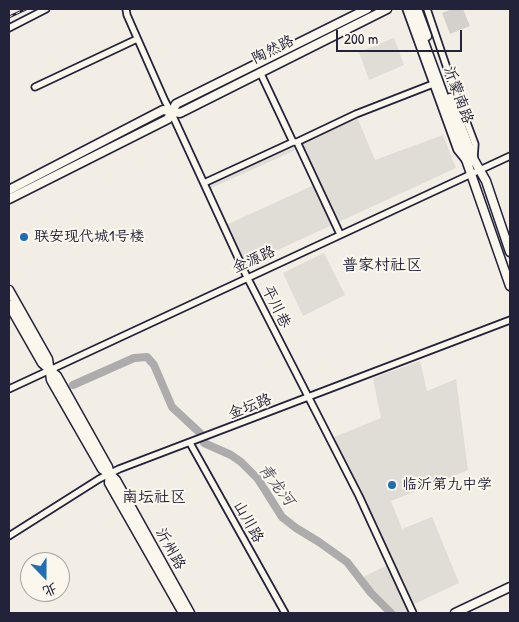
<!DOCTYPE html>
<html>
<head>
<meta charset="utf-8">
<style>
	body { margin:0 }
	#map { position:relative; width:519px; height:622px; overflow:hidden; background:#f2eee5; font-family:"Patrick Hand","LXGW WenKai TC",sans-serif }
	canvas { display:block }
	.frame { position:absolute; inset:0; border:10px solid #22223b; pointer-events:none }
	.north { position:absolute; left:20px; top:552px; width:50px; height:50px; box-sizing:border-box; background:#fbf7ec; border:1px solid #a4a2a5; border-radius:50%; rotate:158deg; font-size:14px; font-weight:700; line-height:20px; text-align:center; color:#22223b }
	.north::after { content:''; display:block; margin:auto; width:18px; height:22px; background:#1f6fb2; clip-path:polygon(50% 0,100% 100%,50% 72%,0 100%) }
	.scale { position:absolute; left:336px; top:30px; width:126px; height:22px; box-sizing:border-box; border:2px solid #22223b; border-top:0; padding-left:6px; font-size:15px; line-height:18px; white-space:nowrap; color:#22223b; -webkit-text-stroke:4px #fbf7ec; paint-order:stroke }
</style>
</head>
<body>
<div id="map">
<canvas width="519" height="622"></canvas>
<div class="frame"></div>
<div class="north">北</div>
<div class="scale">200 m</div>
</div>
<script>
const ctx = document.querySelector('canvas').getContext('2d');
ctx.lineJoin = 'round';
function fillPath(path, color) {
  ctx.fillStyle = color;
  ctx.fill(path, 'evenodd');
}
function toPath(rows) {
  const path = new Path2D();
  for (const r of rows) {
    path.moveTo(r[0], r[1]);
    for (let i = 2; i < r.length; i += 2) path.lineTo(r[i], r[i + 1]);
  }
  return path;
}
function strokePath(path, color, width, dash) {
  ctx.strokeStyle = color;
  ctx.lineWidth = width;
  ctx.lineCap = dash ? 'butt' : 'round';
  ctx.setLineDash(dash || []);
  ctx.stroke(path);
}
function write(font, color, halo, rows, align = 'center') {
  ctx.font = font + ' "Patrick Hand","LXGW WenKai TC",sans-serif';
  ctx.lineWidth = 4;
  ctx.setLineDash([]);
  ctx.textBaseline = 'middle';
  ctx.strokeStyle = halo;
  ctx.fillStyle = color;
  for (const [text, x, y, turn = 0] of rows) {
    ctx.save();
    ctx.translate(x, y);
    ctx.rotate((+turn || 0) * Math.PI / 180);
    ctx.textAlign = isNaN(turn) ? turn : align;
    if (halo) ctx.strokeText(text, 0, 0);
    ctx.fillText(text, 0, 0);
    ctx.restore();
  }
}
const built = toPath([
	[394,38,404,65,369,80,359,52],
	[357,117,375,160,443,135,456,168,245,265,226,225,316,184,300,148,209,189,207,185,301,144],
	[324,253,345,295,303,316,283,273],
	[420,361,427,391,456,379,468,470,391,501,402,529,432,517,459,583,412,605,391,571,410,612,395,613,383,601,363,577,392,563,332,438,381,418,373,378]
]);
const green = toPath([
	[452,9,463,9,470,26,450,34,442,13]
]);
const river = toPath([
	[73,385,134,358,147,357,154,365,172,407,200,433,204,443,231,455,241,462,258,479,282,517,296,528,319,542,347,562,371,593,391,613]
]);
const minor = toPath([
	[126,9,127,15,165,101,171,112,247,277,359,496,413,613],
	[406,9,457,150,465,160],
	[427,9,452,83,475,144,474,158],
	[9,28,46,9],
	[260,72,293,142],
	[35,87,137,39],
	[297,142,340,234],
	[204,183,293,142,297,142,356,114,433,84],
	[9,389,510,156],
	[190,443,285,613],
	[9,536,99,479,119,469,510,320]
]);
const major = toPath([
	[412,9,446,102,510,286],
	[417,9,427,36],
	[450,98,474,160,486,181,510,252],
	[9,190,163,110,180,113,387,9],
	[9,199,168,119,176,104,367,9],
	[9,290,48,359,51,380,102,469,110,474,116,480,190,613],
	[9,305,42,363,57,376,108,467,110,474,109,483,183,613],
	[455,613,510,587]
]);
const rail = toPath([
	[9,17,26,9]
]);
const markers = [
	[24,237,5,"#1f6fb2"],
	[392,485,5,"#1f6fb2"]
];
const streetNames = [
	["陶然路",273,50,-27],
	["沂蒙南路",458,95,70],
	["金源路",254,260,-24],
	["平川巷",276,307,64],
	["金坛路",250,407,-21],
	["山川路",248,522,61],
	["沂州路",170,549,61]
];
const poiNames = [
	["联安现代城1号楼",34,237],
	["临沂第九中学",402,485]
];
const neighbourhoodNames = [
	["普家村社区",382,266],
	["南坛社区",154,498]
];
const waterNames = [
	["青龙河",276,485,53]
];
fillPath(built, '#e0dcd6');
fillPath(green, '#d4d1cc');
strokePath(river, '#aeabad', 8);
strokePath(minor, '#22223b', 9);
strokePath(major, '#22223b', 11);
strokePath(minor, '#fbf7ec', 5.5);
strokePath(major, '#fbf7ec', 8);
strokePath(rail, '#22223b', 3);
strokePath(rail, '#fbf7ec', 1, [4]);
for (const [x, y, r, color] of markers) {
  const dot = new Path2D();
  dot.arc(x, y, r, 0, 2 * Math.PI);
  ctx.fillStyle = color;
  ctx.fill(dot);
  strokePath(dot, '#fbf7ec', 2);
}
write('15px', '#22223b', '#fbf7ec', streetNames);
write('15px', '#22223b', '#fbf7ec', poiNames, 'left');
write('16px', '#22223b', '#fbf7ec', neighbourhoodNames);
write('italic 16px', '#535263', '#fbf7ec', waterNames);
</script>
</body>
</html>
